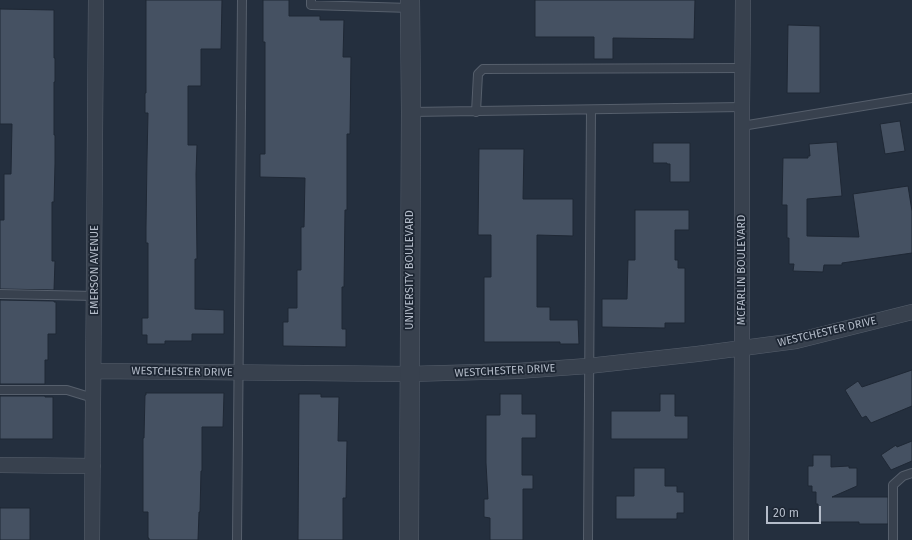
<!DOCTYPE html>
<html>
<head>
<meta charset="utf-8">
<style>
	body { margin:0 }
	#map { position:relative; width:912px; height:540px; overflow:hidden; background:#242f3e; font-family:"Fira Sans",sans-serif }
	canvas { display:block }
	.scale { position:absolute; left:766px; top:506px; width:55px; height:18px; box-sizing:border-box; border:2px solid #b4bcc9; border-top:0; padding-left:5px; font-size:12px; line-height:14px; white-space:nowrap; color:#b4bcc9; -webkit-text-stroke:3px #1d2633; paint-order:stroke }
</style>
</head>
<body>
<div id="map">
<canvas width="912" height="540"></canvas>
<div class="scale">20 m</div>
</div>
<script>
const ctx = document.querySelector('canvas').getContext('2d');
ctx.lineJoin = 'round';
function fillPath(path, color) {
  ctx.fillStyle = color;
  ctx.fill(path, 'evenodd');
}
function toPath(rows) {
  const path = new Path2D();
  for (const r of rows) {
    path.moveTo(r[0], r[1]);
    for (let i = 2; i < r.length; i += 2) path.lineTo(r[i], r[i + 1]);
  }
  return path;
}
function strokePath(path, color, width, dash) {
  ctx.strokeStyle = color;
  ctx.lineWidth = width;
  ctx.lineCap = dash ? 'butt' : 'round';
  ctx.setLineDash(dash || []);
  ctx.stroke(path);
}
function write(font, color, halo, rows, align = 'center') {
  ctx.font = font + ' "Fira Sans",sans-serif';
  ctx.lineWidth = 3.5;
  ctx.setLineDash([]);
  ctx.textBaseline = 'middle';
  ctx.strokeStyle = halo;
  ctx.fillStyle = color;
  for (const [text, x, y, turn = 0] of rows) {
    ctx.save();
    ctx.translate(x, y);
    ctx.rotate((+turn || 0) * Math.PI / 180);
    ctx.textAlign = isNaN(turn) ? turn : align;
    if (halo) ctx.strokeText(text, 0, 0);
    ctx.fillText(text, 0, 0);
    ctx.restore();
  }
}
const building = toPath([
	[146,0,222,0,221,49,201,49,201,86,188,86,188,145,197,145,196,174,197,259,195,259,195,309,224,310,224,334,192,334,192,341,165,341,165,344,147,344,147,335,142,335,142,318,148,318,148,243,146,243,146,227,147,159,148,113,145,113,145,93,146,93,146,0],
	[263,0,289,0,289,16,320,16,320,20,344,20,343,57,351,57,350,134,347,134,347,210,345,210,344,287,342,287,342,329,346,329,346,347,283,346,283,322,288,322,288,308,297,308,297,270,301,270,301,227,304,227,305,178,260,177,260,154,265,154,265,42,263,42,263,0],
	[535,0,695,0,694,39,613,38,613,59,594,59,594,37,535,37,535,0],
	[0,9,54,10,54,58,55,58,55,82,54,82,54,135,55,135,55,164,54,202,52,202,52,261,55,261,54,290,0,289,0,220,4,220,4,174,11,174,12,124,0,124,0,9],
	[788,25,820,26,820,93,787,93,788,25],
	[900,121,905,151,885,154,880,124,900,121],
	[837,142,842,196,807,199,807,236,859,237,853,194,908,186,912,211,912,253,842,263,842,265,824,265,823,272,793,271,794,264,789,264,789,238,787,238,787,205,782,205,783,158,808,158,808,156,810,156,809,144,837,142],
	[653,143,690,143,690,182,670,182,670,164,667,164,667,163,653,163,653,143],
	[479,149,524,149,523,199,573,199,573,236,537,235,537,307,550,307,550,320,578,320,579,344,560,344,560,342,484,342,484,277,491,277,491,235,478,235,479,149],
	[635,210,689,210,689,230,675,230,675,260,678,260,678,268,685,268,685,323,665,323,665,328,602,327,602,299,627,299,628,260,635,260,635,210],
	[0,300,54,301,54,302,56,302,56,334,48,334,48,360,45,360,45,384,0,384,0,300],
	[912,370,912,406,871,423,866,416,862,418,845,390,858,381,862,387,912,370],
	[146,393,224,393,223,427,202,427,202,471,201,471,200,512,199,512,198,540,149,540,149,538,148,538,148,512,143,512,143,438,144,438,145,395,146,395,146,393],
	[299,394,321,394,321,397,339,397,338,441,347,441,346,498,343,498,343,540,298,540,299,394],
	[500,394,522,394,522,414,536,414,536,438,522,438,522,475,533,475,533,489,523,489,523,540,490,540,490,518,484,517,484,499,488,499,486,463,486,415,500,415,500,394],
	[660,394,675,394,675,416,688,416,688,439,611,439,611,411,660,411,660,394],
	[0,396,45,396,45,397,53,397,53,439,0,439,0,396],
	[912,441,912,461,891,470,881,455,896,445,897,447,912,441],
	[813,455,831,455,831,467,849,466,849,468,857,468,857,486,832,497,888,497,888,524,859,524,859,522,818,522,818,504,816,504,816,492,812,492,812,486,808,486,808,466,813,466,813,455],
	[634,468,665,468,665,486,677,486,677,492,684,492,684,513,677,513,677,519,616,519,616,496,634,496,634,468],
	[0,508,30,508,30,540,0,540,0,508]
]);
const service = toPath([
	[311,0,311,5,410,8],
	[411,112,742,107],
	[476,112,478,74,483,69,742,68],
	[742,126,912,98],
	[0,294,95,296],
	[0,390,67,390,93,398],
	[237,540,242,0],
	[588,540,591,110],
	[893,540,893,485,903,476,912,473]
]);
const minor = toPath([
	[94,371,409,374,517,371,588,366,697,354,796,341,912,312],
	[0,465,93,466],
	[92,540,96,0],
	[741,540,742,349,742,107,743,0]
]);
const tertiary = toPath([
	[409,540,411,112,410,0]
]);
const streetNames = [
	["EMERSON AVENUE",95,270,-90],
	["UNIVERSITY BOULEVARD",410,270,-90],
	["MCFARLIN BOULEVARD",742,270,-90],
	["WESTCHESTER DRIVE",827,332,-13],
	["WESTCHESTER DRIVE",505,371,-3],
	["WESTCHESTER DRIVE",182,372,1]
];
fillPath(building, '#455162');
strokePath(building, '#1f2835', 1);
strokePath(service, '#565f6c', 10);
strokePath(minor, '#565f6c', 16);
strokePath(tertiary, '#565f6c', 20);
strokePath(service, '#38414e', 8);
strokePath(minor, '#38414e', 15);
strokePath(tertiary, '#38414e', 19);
write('11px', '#b4bcc9', '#1d2633', streetNames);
</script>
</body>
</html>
